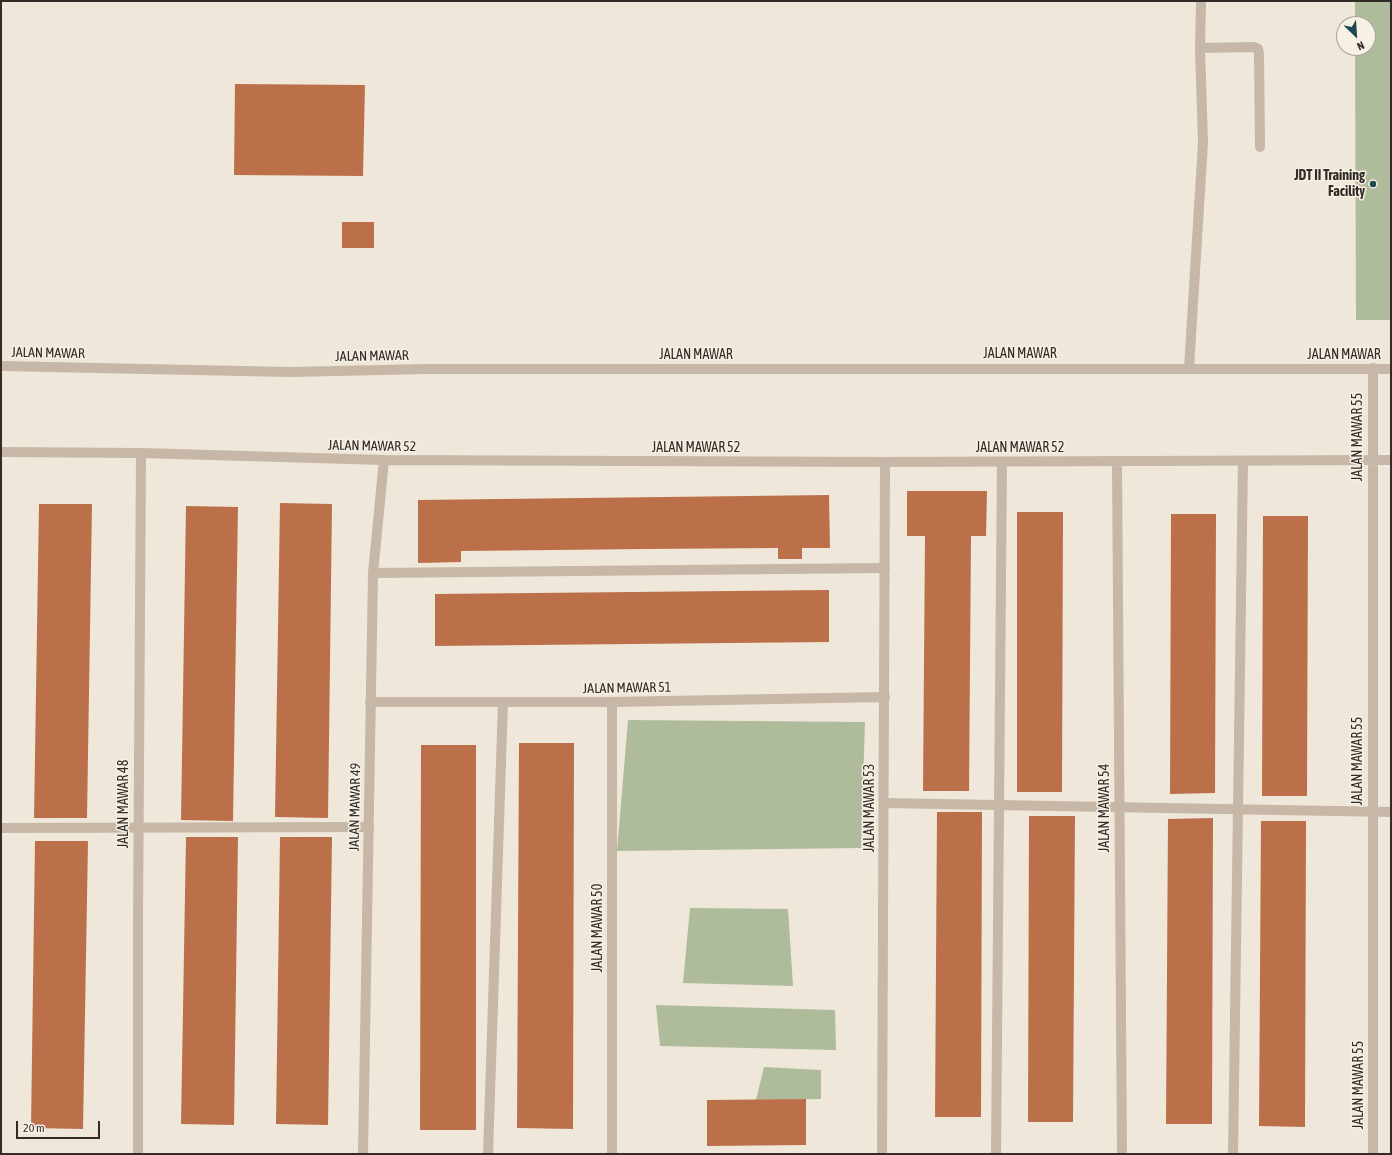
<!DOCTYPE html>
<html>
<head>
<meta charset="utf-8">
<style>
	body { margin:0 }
	#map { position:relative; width:1392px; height:1155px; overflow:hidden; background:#efe7d9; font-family:"Asap Condensed",sans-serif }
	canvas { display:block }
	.frame { position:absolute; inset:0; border:2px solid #332b26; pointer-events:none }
	.north { position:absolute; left:1336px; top:16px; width:40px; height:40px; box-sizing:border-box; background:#f7f0e5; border:1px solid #a9a199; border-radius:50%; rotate:155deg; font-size:11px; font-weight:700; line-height:16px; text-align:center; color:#332b26 }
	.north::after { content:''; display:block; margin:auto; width:14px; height:18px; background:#1f4951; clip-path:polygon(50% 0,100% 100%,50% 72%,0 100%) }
	.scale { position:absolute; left:16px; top:1121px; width:84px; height:18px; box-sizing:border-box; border:2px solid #332b26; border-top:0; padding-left:5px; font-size:12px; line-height:14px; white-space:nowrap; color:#332b26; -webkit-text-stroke:3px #f7f0e5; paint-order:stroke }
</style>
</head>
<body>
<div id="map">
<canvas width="1392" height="1155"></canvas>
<div class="frame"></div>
<div class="north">N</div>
<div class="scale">20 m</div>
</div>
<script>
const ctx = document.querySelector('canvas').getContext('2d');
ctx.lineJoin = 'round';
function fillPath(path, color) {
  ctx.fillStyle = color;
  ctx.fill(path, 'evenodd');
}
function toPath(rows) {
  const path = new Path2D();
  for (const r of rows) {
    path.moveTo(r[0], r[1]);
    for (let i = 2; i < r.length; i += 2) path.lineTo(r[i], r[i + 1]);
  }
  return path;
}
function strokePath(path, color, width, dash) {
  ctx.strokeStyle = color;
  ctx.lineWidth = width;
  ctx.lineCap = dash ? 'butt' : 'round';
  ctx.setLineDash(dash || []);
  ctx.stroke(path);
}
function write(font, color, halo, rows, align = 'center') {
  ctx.font = font + ' "Asap Condensed",sans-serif';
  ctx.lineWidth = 3;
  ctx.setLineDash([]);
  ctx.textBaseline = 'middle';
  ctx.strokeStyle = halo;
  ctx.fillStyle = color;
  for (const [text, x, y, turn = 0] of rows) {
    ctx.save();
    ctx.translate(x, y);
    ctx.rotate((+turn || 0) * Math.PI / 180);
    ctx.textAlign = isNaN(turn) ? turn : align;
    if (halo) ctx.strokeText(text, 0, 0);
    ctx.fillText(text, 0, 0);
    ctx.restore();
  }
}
const green = toPath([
	[1355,1,1391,1,1391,320,1356,320,1355,48,1368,48,1368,24,1355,24],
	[628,720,865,722,861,848,617,851],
	[690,908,788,909,793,986,683,983],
	[656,1005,835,1010,836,1050,660,1046],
	[764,1067,821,1070,821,1099,756,1100]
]);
const building = toPath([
	[235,84,365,85,363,176,234,175],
	[342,222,374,222,374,248,342,248],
	[907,491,987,491,986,536,971,536,969,791,923,791,925,536,907,536],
	[829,495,830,548,802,548,802,559,778,559,778,548,646,549,461,551,461,562,418,563,418,500],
	[280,503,332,504,328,818,275,817],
	[39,504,92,504,87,818,34,818],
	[186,506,238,507,233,821,181,820],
	[1017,512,1063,512,1062,792,1017,792],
	[1171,514,1216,514,1215,793,1170,794],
	[1263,516,1308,516,1307,796,1262,796],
	[829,590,829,642,435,646,435,594],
	[519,743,574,743,573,1129,517,1128],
	[421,745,476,745,476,1130,420,1130],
	[937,812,982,812,981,1117,935,1117],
	[1029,816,1075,816,1073,1122,1028,1122],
	[1213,818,1212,1124,1166,1124,1168,819],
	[1261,821,1306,821,1305,1127,1259,1126],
	[186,837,238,837,234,1125,181,1124],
	[280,837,332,837,328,1125,276,1124],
	[35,841,88,841,83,1129,31,1128],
	[806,1099,806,1145,707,1146,707,1100]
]);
const service = toPath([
	[1200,48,1254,47,1258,49,1259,53,1260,147],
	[1189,368,1203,143,1200,48,1201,1],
	[373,573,885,568],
	[884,803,1391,812],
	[1,828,369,827],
	[488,1154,503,702],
	[996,1154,1002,462],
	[1233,1154,1243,461]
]);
const minor = toPath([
	[1,452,141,453,384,460,885,462,1391,460],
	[1117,462,1122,1154],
	[370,702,612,702,885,697],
	[612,702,612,1154],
	[138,1154,138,922,141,453],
	[363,1154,373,573,384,460],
	[882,1154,885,462],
	[1373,1154,1373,368]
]);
const tertiary = toPath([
	[1,366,290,372,427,369,1391,369]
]);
const markers = [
	[1373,184,4,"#1f4951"]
];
const poiNames = [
	["JDT II Training",1365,176],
	["Facility",1365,192]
];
const streetNames = [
	["JALAN MAWAR",48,353,1],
	["JALAN MAWAR",1020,354],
	["JALAN MAWAR",696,355],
	["JALAN MAWAR",1344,355],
	["JALAN MAWAR",372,356,-1],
	["JALAN MAWAR 55",1358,437,-90],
	["JALAN MAWAR 52",372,446,1],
	["JALAN MAWAR 52",696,448],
	["JALAN MAWAR 52",1020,448],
	["JALAN MAWAR 51",627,688,-1],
	["JALAN MAWAR 55",1358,761,-90],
	["JALAN MAWAR 48",124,804,-90],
	["JALAN MAWAR 49",355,807,-89],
	["JALAN MAWAR 53",870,808,-90],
	["JALAN MAWAR 54",1105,808,-90],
	["JALAN MAWAR 50",598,928,-90],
	["JALAN MAWAR 55",1359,1085,-90]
];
fillPath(green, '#aebc9b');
fillPath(building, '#bc704a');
strokePath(service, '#c6b7a6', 10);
strokePath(minor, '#c6b7a6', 10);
strokePath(tertiary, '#c6b7a6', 10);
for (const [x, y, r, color] of markers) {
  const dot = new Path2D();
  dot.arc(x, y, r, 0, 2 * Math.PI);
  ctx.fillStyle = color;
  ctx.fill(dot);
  strokePath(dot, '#f7f0e5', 1.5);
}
write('bold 14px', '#332b26', '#f7f0e5', poiNames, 'right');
write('14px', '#332b26', '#f7f0e5', streetNames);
</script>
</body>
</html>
